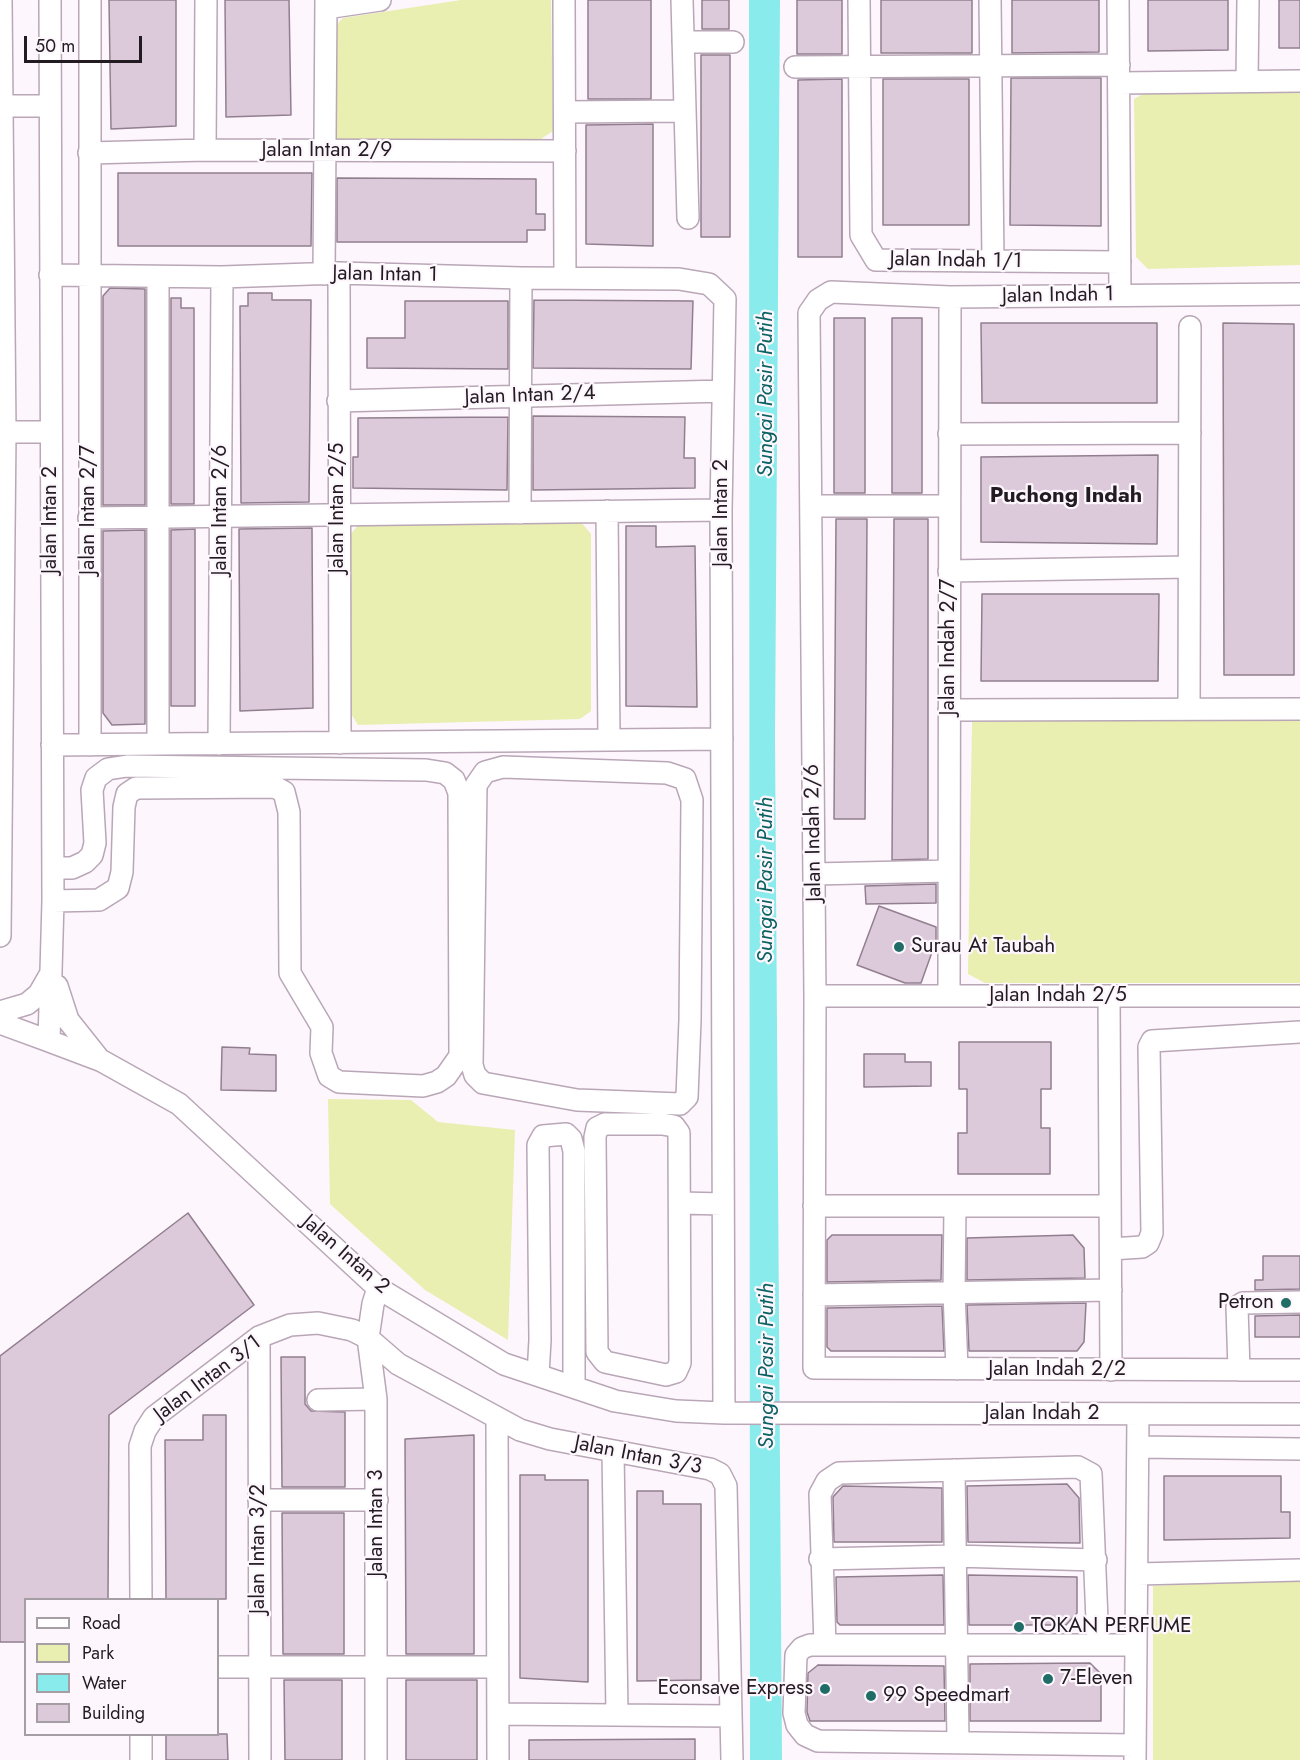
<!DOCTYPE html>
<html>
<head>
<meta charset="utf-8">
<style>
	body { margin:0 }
	#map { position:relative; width:1300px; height:1760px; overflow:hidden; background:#fef6fd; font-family:Jost,sans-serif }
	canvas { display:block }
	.legend { position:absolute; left:24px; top:1598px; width:195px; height:138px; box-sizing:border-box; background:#fef6fd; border:2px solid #a69ea5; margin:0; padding:8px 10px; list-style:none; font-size:18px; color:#221b21 }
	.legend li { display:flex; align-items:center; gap:12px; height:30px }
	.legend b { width:30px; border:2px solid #a69ea5 }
	.scale { position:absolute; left:24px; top:36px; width:118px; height:27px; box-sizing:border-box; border:3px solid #221b21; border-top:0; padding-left:8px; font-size:18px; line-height:21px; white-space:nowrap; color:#221b21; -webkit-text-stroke:4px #fef6fd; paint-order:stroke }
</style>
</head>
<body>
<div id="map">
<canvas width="1300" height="1760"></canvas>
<ul class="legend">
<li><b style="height:8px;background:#fff"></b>Road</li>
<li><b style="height:16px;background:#e9eeb1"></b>Park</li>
<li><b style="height:16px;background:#89ebeb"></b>Water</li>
<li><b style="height:16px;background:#dcc9da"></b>Building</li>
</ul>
<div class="scale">50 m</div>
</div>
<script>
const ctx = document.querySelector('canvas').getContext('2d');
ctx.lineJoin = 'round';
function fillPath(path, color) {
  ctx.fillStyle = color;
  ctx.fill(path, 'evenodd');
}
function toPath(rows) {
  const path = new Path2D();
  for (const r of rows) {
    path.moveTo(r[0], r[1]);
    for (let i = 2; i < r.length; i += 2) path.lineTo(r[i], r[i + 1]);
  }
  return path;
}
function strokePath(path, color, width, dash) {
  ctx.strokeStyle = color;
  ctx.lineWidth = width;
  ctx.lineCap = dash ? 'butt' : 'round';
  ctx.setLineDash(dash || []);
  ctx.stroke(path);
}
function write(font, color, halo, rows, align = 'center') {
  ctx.font = font + ' Jost,sans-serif';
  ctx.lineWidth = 4.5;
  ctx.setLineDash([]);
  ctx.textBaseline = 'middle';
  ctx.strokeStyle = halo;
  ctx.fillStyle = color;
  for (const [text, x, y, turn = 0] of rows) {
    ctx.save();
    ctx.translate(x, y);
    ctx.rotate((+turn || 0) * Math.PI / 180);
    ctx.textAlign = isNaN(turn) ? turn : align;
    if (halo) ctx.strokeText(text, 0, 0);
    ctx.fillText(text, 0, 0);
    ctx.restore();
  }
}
const green = toPath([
	[461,0,551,0,553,131,541,139,335,141,331,30,343,18],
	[1300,87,1300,265,1148,269,1136,257,1134,99,1152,89],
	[581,522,591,534,591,711,580,719,358,725,350,712,349,536,360,523],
	[1300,715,1300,983,985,983,968,974,972,722],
	[328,1099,411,1100,438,1122,515,1130,508,1340,425,1290,330,1204],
	[1298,1579,1300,1582,1300,1760,1153,1760,1153,1586]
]);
const water = toPath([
	[749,0,780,0,775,736,782,1760,750,1760]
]);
const building = toPath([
	[109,0,176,0,176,126,111,129,109,0],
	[225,0,289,0,291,115,226,117,225,0],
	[588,0,651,0,651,99,588,99,588,0],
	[702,0,729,0,729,29,702,29,702,0],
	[797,0,842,0,842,54,797,54,797,0],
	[881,0,972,0,972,53,881,53,881,0],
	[1012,0,1099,0,1099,52,1012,53,1012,0],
	[1148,0,1228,0,1228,50,1148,51,1148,0],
	[1279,0,1300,0,1300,48,1279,48,1279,0],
	[701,55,730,55,730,237,701,237,701,55],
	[1011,78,1101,78,1101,226,1010,225,1011,78],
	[842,79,842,257,798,257,798,80,842,79],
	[883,79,969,79,969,225,883,225,883,79],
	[653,124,653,246,586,244,586,125,653,124],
	[118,173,312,173,311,246,118,246,118,173],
	[337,178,536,179,536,214,545,214,545,230,527,230,527,242,337,242,337,178],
	[110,288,145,289,145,505,103,505,103,296,110,288],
	[248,293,272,293,272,300,311,300,309,502,241,503,240,306,248,306,248,293],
	[171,298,181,298,181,308,194,308,194,504,171,504,171,298],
	[534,300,693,301,691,369,533,368,534,300],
	[405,301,508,301,508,369,367,368,367,338,405,338,405,301],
	[834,318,865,318,865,493,834,493,834,318],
	[892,318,922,318,922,493,892,493,892,318],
	[981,323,1157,323,1157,403,982,403,981,323],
	[1223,323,1294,324,1294,675,1224,675,1223,323],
	[533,416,685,417,684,458,695,458,695,488,533,490,533,416],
	[508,417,507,490,353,488,353,457,358,457,358,418,508,417],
	[1158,455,1157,544,981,542,981,457,1158,455],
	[836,519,867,519,865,819,834,819,836,519],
	[894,519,928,519,928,859,892,860,894,519],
	[626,526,656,526,656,547,695,546,697,707,626,706,626,526],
	[312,528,313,708,240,711,239,529,312,528],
	[195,529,195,706,171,706,171,530,195,529],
	[145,530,145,724,112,725,103,713,103,531,145,530],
	[982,594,1159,594,1158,681,981,681,982,594],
	[936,884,936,903,866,904,865,886,936,884],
	[879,906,936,927,936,941,921,983,905,983,857,965,879,906],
	[959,1042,1051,1042,1051,1089,1041,1089,1041,1128,1050,1128,1050,1174,958,1174,958,1133,967,1133,967,1089,959,1089,959,1042],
	[222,1047,250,1048,249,1054,276,1055,276,1091,221,1090,222,1047],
	[864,1054,905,1054,905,1062,931,1062,931,1086,864,1087,864,1054],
	[188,1213,254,1305,109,1415,108,1599,26,1599,26,1642,0,1642,0,1356,188,1213],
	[832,1235,942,1235,941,1280,827,1282,827,1240,832,1235],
	[1073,1235,1084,1248,1085,1278,967,1280,967,1238,1073,1235],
	[1263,1256,1300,1256,1300,1289,1255,1290,1255,1280,1263,1280,1263,1256],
	[1086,1303,1084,1342,1077,1351,969,1351,967,1305,1086,1303],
	[942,1306,944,1351,831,1351,827,1347,827,1308,942,1306],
	[1300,1315,1300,1337,1255,1337,1255,1316,1300,1315],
	[281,1357,305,1357,305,1404,311,1411,345,1412,345,1487,282,1487,281,1357],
	[203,1415,226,1415,226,1599,166,1599,165,1440,203,1440,203,1415],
	[474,1435,474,1654,406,1654,405,1439,474,1435],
	[520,1475,545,1475,545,1480,588,1480,588,1682,520,1678,520,1475],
	[1164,1476,1281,1476,1281,1512,1290,1512,1290,1538,1164,1540,1164,1476],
	[1067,1484,1079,1498,1080,1543,968,1542,967,1486,1067,1484],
	[843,1486,942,1488,942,1542,834,1542,833,1497,843,1486],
	[637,1491,663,1491,663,1504,701,1504,701,1680,637,1681,637,1491],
	[282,1513,344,1513,344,1654,283,1654,282,1513],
	[943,1575,944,1625,840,1625,837,1622,836,1577,943,1575],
	[968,1575,1077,1577,1077,1613,1066,1625,969,1625,968,1575],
	[1090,1663,1101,1674,1101,1721,970,1721,970,1664,1090,1663],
	[818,1665,944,1666,945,1721,810,1721,807,1712,808,1673,818,1665],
	[284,1680,342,1680,342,1760,285,1760,284,1680],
	[406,1680,477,1680,477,1760,406,1760,406,1680],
	[166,1734,227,1734,228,1760,166,1760,166,1734],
	[695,1739,695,1760,529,1760,529,1740,695,1739]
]);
const minor = toPath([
	[50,0,53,901,49,1041,102,1061,179,1104,378,1288,504,1364,615,1401,676,1411,724,1413,1300,1414],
	[90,0,90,745],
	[564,0,565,277],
	[682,0,688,218],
	[859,0,861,235,876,260,1120,262],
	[990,0,993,261],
	[1118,0,1120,295],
	[326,8,380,0],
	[683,42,733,42],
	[795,67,1119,65],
	[1247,81,1248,0],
	[1119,83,1300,81],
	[2,106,50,106],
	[565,112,685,111],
	[205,150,206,0],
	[89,153,205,150,565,151],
	[339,273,340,743],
	[324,274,326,0],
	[50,275,222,277,339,273,521,278,679,279,709,284,725,299,721,510,724,1413],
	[1300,294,950,297,831,292,818,300,809,313,815,996,814,1368,1300,1370],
	[338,401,723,391],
	[0,432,50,432],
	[949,434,1190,433],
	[811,506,949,506],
	[607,511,609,740],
	[520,513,521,278],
	[89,518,721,510],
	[949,571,1189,567],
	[1189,709,1190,327],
	[949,710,1300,709],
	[158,744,158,277],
	[219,744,222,277],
	[52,745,722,739],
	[503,767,667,773,685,779,692,800,690,1020,687,1097,680,1104,577,1100,483,1083,475,1075,472,1065,476,785,485,772,503,767],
	[53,868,72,868,85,862,92,855,95,843,92,790,96,778,108,769,127,766,426,770,445,773,454,780,459,793,460,1056,446,1076,437,1082,423,1086,339,1082,329,1076,321,1053,322,1027,290,973,289,812,284,792,275,787,136,788,127,794,124,807,122,872,118,888,99,900,53,901],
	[814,874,949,871],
	[0,936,5,432,1,0],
	[57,986,68,1020,99,1059],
	[815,996,1300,996],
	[949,996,950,297],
	[1109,996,1111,1370],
	[0,1012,27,1004,39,994,51,973],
	[0,1023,49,1041],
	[605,1124,662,1124,674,1126,679,1133,680,1363,676,1372,666,1375,605,1362,597,1352,595,1137,597,1128,605,1124],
	[681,1203,723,1204],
	[814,1206,1110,1206],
	[955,1206,954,1292,957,1369],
	[1111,1249,1142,1247,1148,1243,1152,1233,1149,1047,1152,1041,1300,1032],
	[814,1295,1111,1290],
	[259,1337,260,1760],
	[1239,1370,1237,1307,1243,1303,1300,1302],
	[538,1375,540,1340,538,1145,543,1136,566,1134,571,1139,574,1151,574,1387],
	[318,1400,376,1399],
	[497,1418,498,1760],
	[1138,1447,1300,1449],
	[613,1451,617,1714],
	[954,1470,958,1741],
	[259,1500,377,1500],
	[820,1559,955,1556,1096,1560],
	[1138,1574,1300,1570],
	[141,1600,140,1446,145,1431,154,1417,259,1337,290,1325,318,1323,352,1330,368,1338,398,1364,520,1430,550,1439,710,1469,720,1474,726,1486,732,1760],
	[825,1645,820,1494,827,1481,839,1473,1078,1467,1091,1474,1098,1645],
	[218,1667,497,1667],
	[498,1714,730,1716],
	[141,1734,141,1760],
	[1135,1745,818,1741,805,1735,797,1725,794,1713,796,1655,802,1648,810,1645,1136,1645],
	[376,1760,376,1399,368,1338,373,1304,378,1288],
	[1135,1760,1138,1414]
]);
const markers = [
	[899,947,6,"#206c67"],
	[1286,1303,6,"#206c67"],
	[1019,1627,6,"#206c67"],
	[1048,1679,6,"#206c67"],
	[825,1689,6,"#206c67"],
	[871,1696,6,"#206c67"]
];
const streetNames = [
	["Jalan Intan 2/9",327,151],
	["Jalan Indah 1/1",956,261,1],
	["Jalan Intan 1",385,275,1],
	["Jalan Indah 1",1058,296,-1],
	["Jalan Intan 2/4",530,396,-2],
	["Jalan Intan 2/5",338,508,-90],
	["Jalan Intan 2/7",89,510,-90],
	["Jalan Intan 2/6",221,510,-90],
	["Jalan Intan 2",722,513,-90],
	["Jalan Intan 2",51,520,-90],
	["Jalan Indah 2/7",949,647,-90],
	["Jalan Indah 2/6",814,833,-91],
	["Jalan Indah 2/5",1058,996],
	["Jalan Intan 2",345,1255,41],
	["Jalan Indah 2/2",1057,1370],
	["Jalan Intan 3/1",208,1379,-37],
	["Jalan Indah 2",1042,1414],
	["Jalan Intan 3/3",638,1456,11],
	["Jalan Intan 3",377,1523,-90],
	["Jalan Intan 3/2",259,1549,-90]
];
const poiNames = [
	["Surau At Taubah",911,947],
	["Petron",1274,1303,"right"],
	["TOKAN PERFUME",1031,1627],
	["7-Eleven",1060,1679],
	["Econsave Express",813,1689,"right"],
	["99 Speedmart",883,1696]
];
const waterNames = [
	["Sungai Pasir Putih",767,394,-90],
	["Sungai Pasir Putih",767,880,-90],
	["Sungai Pasir Putih",768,1366,-90]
];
const neighbourhoodNames = [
	["Puchong Indah",1066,497]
];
fillPath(green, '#e9eeb1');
fillPath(water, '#89ebeb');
fillPath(building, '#dcc9da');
strokePath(building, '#917f8f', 1.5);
strokePath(minor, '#b9a7b7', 24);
strokePath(minor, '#fff', 21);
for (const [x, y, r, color] of markers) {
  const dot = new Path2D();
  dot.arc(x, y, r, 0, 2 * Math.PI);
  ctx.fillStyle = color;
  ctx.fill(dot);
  strokePath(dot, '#fef6fd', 2);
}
write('21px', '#221b21', '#fef6fd', streetNames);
write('21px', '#221b21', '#fef6fd', poiNames, 'left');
write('italic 22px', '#0b6263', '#fef6fd', waterNames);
write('bold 22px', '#221b21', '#fef6fd', neighbourhoodNames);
</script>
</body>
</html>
